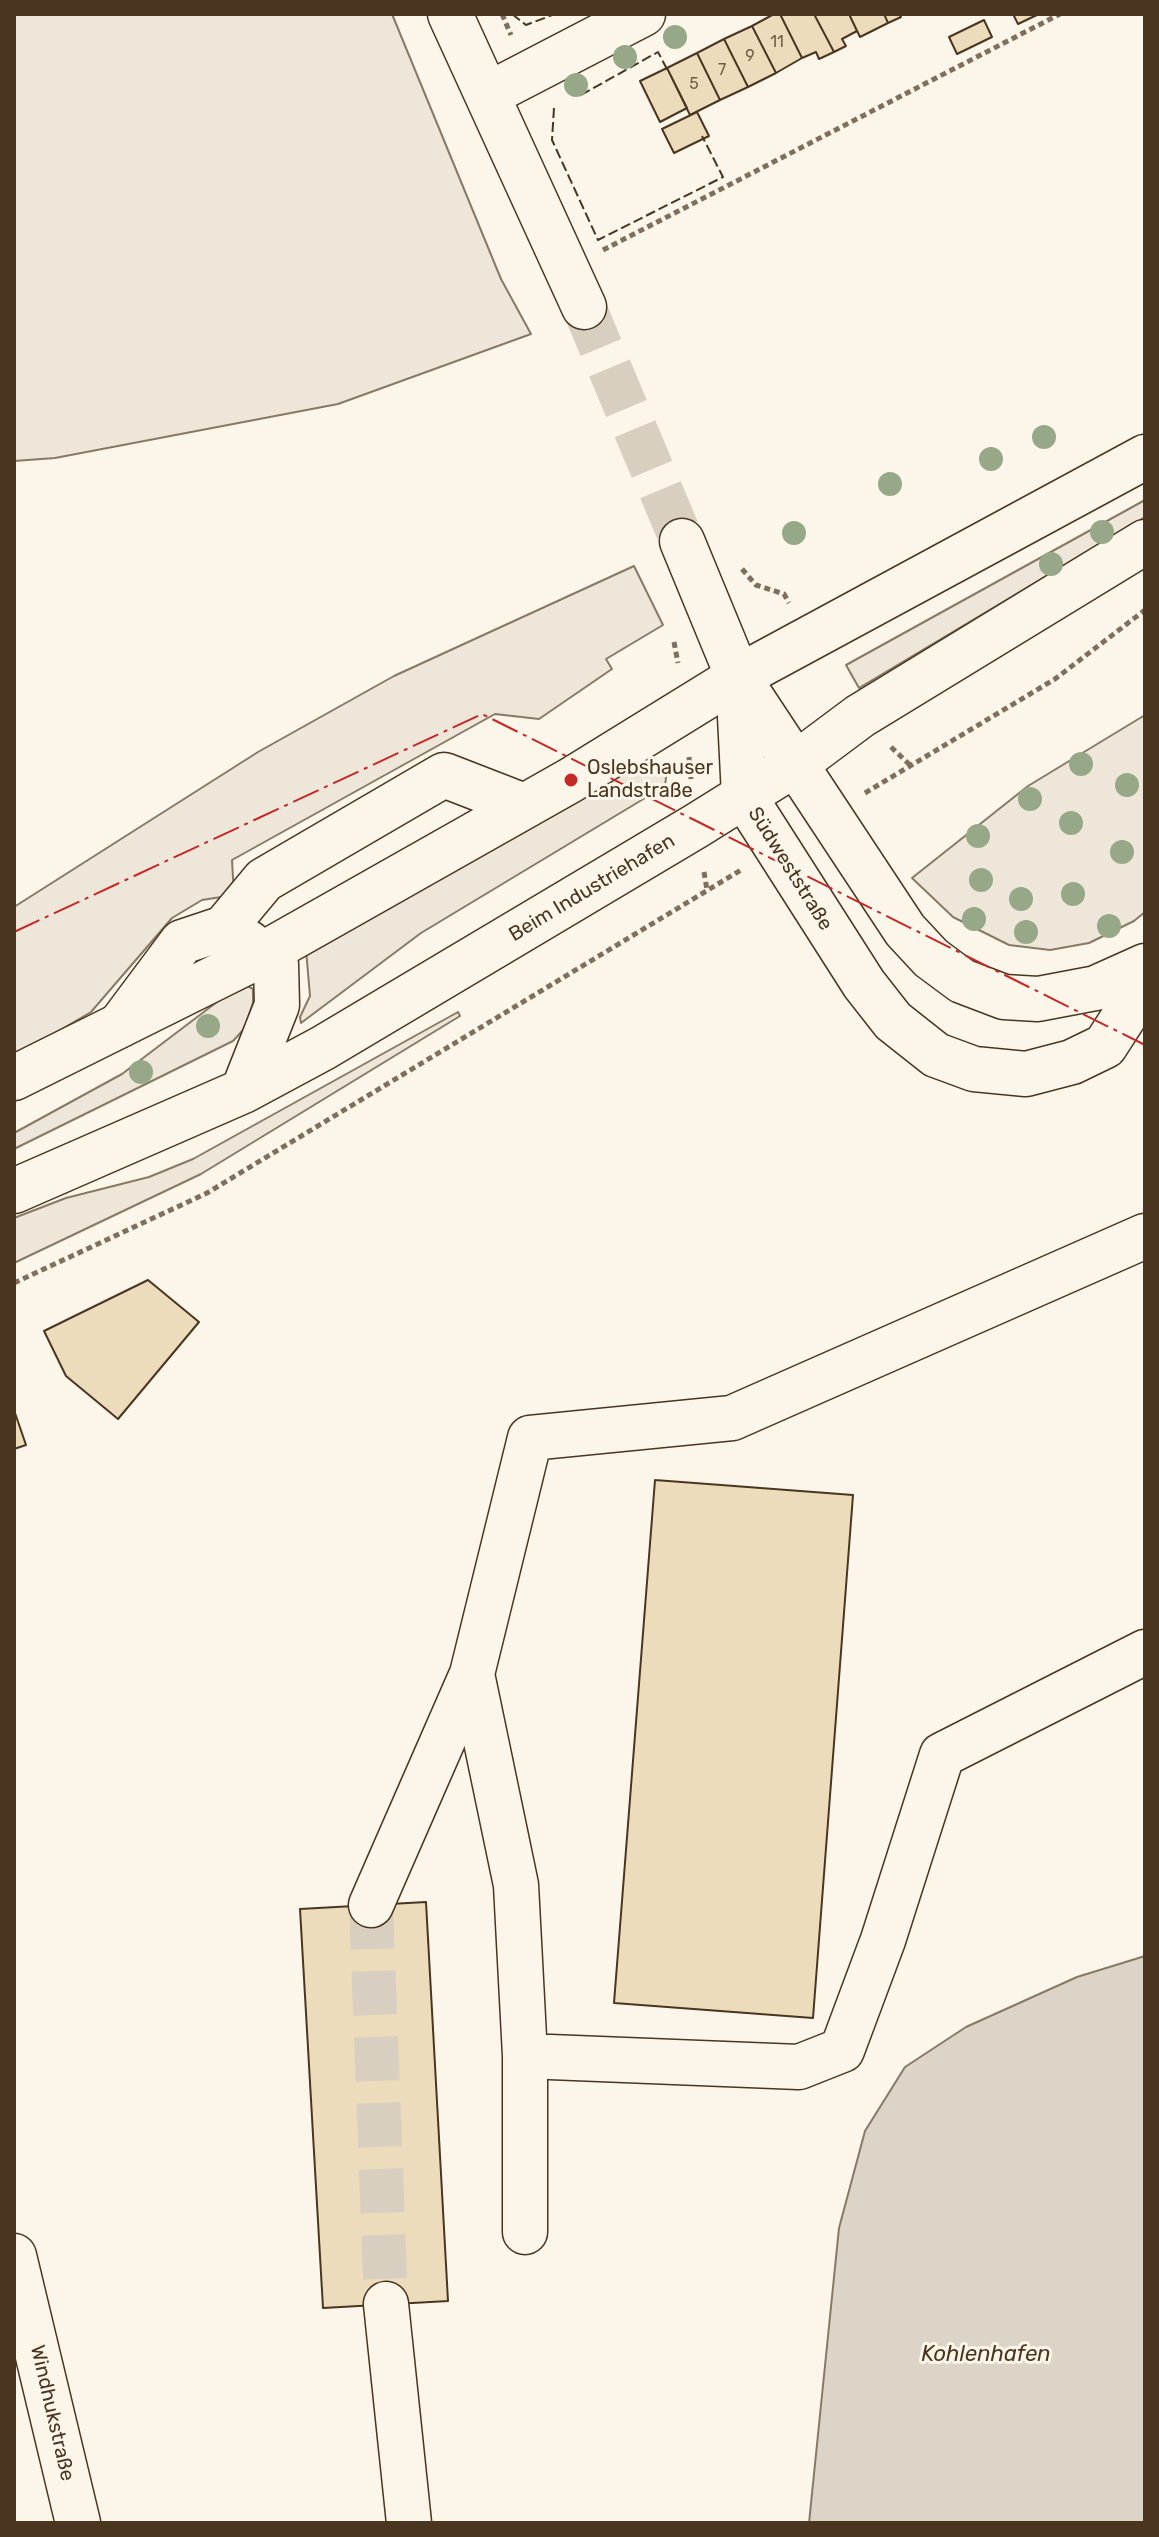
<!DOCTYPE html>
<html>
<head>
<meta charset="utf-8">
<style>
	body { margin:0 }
	#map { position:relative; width:1159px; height:2537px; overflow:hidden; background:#fbf6e9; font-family:Rubik,sans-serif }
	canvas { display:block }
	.frame { position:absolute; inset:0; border:16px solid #4a3520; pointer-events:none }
</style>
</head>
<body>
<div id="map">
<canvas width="1159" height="2537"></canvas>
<div class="frame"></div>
</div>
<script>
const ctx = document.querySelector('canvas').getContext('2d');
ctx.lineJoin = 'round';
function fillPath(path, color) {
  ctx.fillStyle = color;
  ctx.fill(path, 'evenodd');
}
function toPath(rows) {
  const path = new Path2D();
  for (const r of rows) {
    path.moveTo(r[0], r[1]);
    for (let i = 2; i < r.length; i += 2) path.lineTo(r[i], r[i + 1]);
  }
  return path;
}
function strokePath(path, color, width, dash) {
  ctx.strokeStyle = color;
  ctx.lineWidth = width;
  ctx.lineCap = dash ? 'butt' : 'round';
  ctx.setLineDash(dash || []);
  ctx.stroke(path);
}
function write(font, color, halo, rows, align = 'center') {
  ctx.font = font + ' Rubik,sans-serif';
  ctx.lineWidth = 6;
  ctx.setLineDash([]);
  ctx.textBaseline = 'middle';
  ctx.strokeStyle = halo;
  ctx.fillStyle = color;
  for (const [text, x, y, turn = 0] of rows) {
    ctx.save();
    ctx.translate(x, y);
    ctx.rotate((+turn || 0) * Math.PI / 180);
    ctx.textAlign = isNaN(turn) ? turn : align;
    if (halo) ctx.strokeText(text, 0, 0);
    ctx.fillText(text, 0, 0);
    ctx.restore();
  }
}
const green = toPath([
	[14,14,392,14,501,279,531,334,338,404,55,458,14,461,14,14],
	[1145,500,1145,517,859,688,846,665,1145,500],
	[634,566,663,625,606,659,612,669,539,719,495,714,232,860,234,895,202,900,172,918,91,1012,14,1057,14,907,258,752,394,676,634,566],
	[1145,715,1145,912,1134,921,1089,943,1050,950,1009,945,953,917,912,878,1028,786,1145,715],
	[663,765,667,769,665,786,421,933,301,1023,300,1017,310,996,306,950,590,787,631,771,663,765],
	[242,983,253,989,253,1003,244,1029,233,1041,14,1149,14,1133,122,1074,242,983],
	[458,1012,460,1016,201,1174,14,1263,14,1218,66,1198,149,1177,193,1159,458,1012]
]);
const water = toPath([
	[1145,1956,1145,2523,809,2523,839,2228,865,2131,905,2067,966,2027,1077,1977,1145,1956]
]);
const building = toPath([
	[774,14,780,14,802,58,776,73,752,26,774,14],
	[780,14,814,14,834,52,819,59,816,52,802,58,780,14],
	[814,14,849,14,857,31,842,39,846,46,834,52,814,14],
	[849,14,884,14,888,23,860,37,849,14],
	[884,14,899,14,901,17,888,23,884,14],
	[1013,14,1039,14,1018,24,1013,14],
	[984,20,992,37,957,54,949,37,984,20],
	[752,26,776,73,748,87,724,39,752,26],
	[724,39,748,87,720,100,697,53,724,39],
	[697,53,720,100,690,115,667,68,697,53],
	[667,68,687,108,660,122,640,81,667,68],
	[697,112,709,136,674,153,662,129,697,112],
	[148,1280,199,1322,118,1419,66,1376,44,1331,148,1280],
	[14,1410,26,1445,14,1449,14,1410],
	[655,1480,853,1495,813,2018,614,2003,655,1480],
	[426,1902,448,2301,323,2308,300,1909,426,1902]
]);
const minorTunnel = toPath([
	[584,307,682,541],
	[371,1905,386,2304]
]);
const path = toPath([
	[502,14,511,35],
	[603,250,1060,14],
	[742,569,756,585,784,594,789,603],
	[674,642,678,663],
	[891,747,910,765],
	[689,757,691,779],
	[865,793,1055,679,1145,610],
	[704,872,707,890],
	[14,1283,207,1193,741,870]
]);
const minor = toPath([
	[450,14,584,307],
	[487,95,643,14],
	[682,541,738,677,905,930,931,958,962,981,1004,997,1038,999,1096,988,1145,966],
	[738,677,744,796,864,984,893,1021,936,1055,974,1069,1026,1074,1072,1062,1105,1046,1145,984],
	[224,928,264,880,444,775,524,806],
	[120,1025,182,942,224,928,249,943],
	[371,1905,472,1674],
	[525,2056,799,2067,842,2050,883,1940,942,1755,1145,1652],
	[525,2232,525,2056,516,1885,472,1674,530,1438,732,1418,1145,1236],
	[14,2256,78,2523],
	[386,2304,409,2523]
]);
const major = toPath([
	[14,1078,265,953,571,780,738,677,1145,457],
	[243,1091,277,1005,276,964,265,953],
	[14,1191,243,1091,323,1048,696,826,797,763,860,716,1145,542]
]);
const fence = toPath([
	[512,14,526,25,555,14],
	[581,95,658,52,669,73],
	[554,108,552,140,598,240,723,177,702,136]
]);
const power = toPath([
	[14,932,482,714,1145,1045]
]);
const trees = [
	[675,37],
	[625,57],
	[576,85],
	[1044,437],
	[991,459],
	[890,484],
	[1102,532],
	[794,533],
	[1051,564],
	[1081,764],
	[1127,785],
	[1030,799],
	[1071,823],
	[978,836],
	[1122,852],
	[981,880],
	[1073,894],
	[1021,899],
	[974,919],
	[1109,926],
	[1026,932],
	[208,1026],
	[141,1072]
];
const markers = [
	[571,780,8,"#c62828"]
];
const numberNames = [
	["11",777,42],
	["9",750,56],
	["7",722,70],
	["5",694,84]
];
const poiNames = [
	["Oslebshauser",587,768],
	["Landstraße",587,791]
];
const streetNames = [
	["Südweststraße",790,869,58],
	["Beim Industriehafen",592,888,-31],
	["Windhukstraße",52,2413,77]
];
const waterNames = [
	["Kohlenhafen",986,2355]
];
fillPath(green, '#ede6d9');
strokePath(green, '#887966', 2);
fillPath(water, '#dcd4c6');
strokePath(water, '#887966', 2);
fillPath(building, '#ecdcbc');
strokePath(building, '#4a3520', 2);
strokePath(minorTunnel, '#d8cfc1', 44, [44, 22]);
strokePath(minor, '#4a3520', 47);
strokePath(major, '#4a3520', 47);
strokePath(path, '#7f6f5c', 5, [6, 4]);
strokePath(minor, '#fbf6e9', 44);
strokePath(major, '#fbf6e9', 44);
strokePath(fence, '#4a3520', 2, [10, 4]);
strokePath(power, '#c62828', 2, [28, 6, 4, 6]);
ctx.fillStyle = '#96a887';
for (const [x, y] of trees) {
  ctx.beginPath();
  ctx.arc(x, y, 12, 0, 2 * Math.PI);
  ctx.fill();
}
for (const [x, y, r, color] of markers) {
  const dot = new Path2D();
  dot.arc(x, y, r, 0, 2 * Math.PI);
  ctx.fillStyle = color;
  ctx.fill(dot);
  strokePath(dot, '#fbf6e9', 3);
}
write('16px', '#725f47', null, numberNames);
write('20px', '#4a3520', '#fbf6e9', poiNames, 'left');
write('20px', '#4a3520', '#fbf6e9', streetNames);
write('italic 22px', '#4a3520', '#fbf6e9', waterNames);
</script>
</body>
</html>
